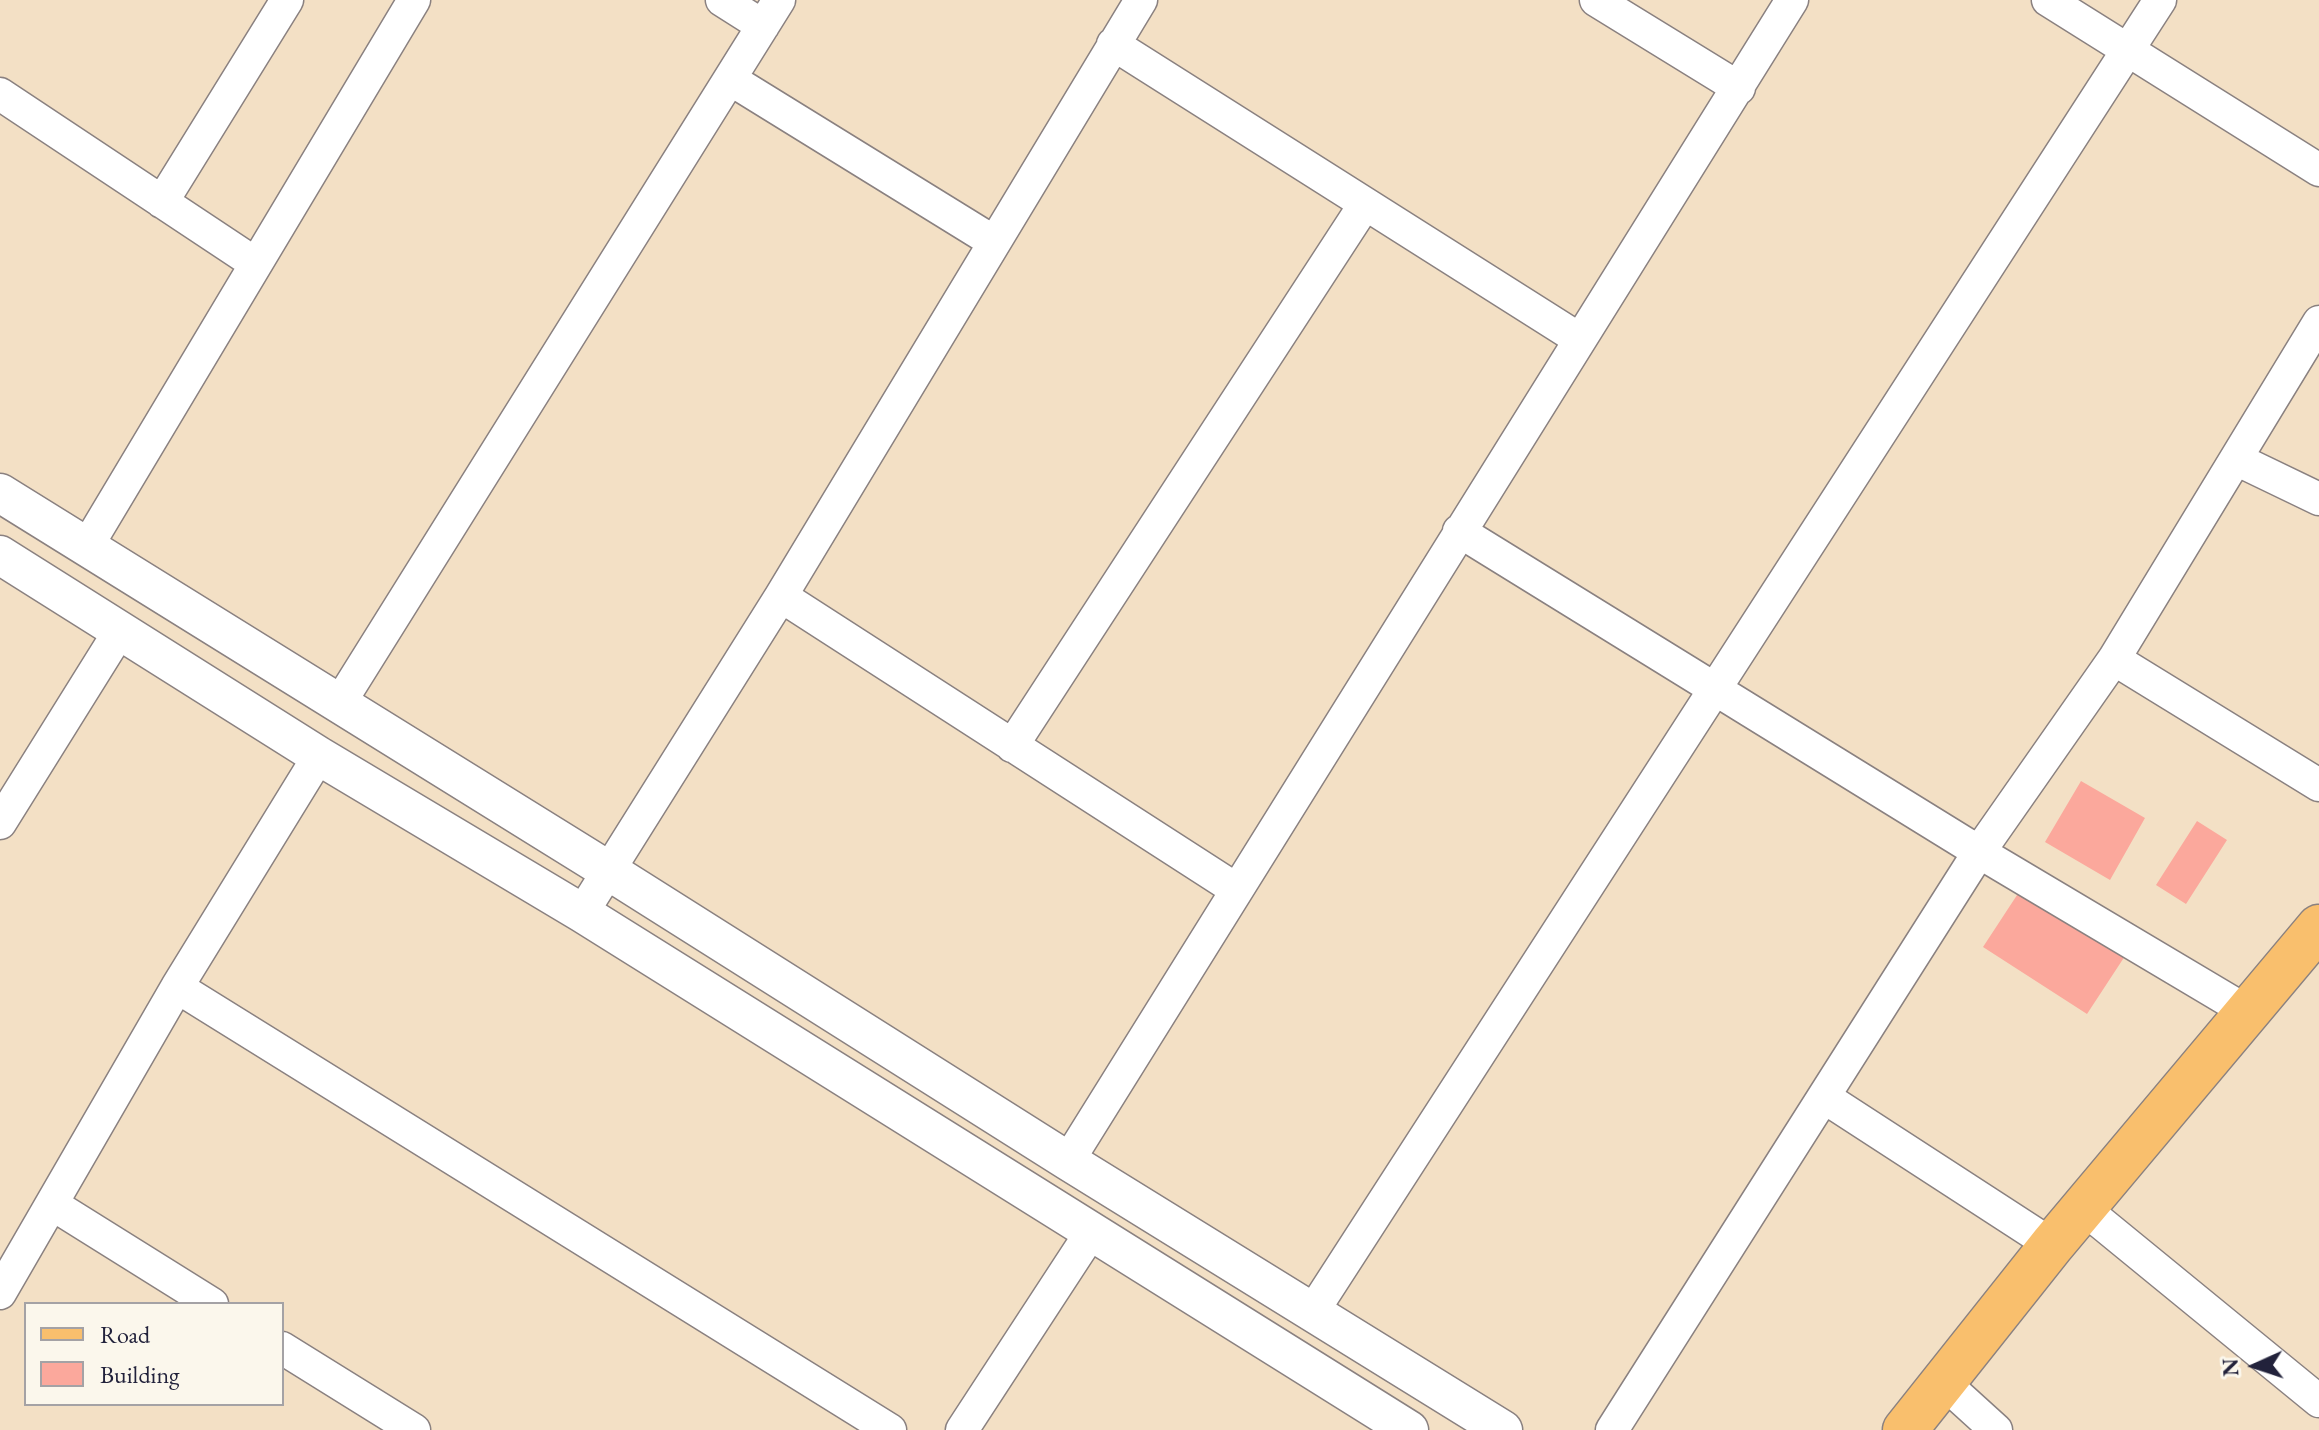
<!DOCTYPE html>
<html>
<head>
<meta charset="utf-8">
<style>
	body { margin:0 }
	#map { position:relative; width:2319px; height:1430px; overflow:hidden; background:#f3e0c5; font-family:"EB Garamond",serif }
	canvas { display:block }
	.legend { position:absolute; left:24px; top:1302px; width:260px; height:104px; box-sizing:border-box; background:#fbf7ec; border:2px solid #a4a2a5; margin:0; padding:10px 14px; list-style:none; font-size:24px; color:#22223b }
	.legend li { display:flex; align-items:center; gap:16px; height:40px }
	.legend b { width:40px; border:2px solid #a4a2a5 }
	.north { position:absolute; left:2215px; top:1326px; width:80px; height:80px; -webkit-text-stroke:6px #fbf7ec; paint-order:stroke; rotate:267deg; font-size:22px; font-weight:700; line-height:32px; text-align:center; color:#22223b }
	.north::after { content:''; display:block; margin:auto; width:28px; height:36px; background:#22223b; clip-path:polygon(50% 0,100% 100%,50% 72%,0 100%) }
</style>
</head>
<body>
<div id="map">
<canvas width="2319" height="1430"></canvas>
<ul class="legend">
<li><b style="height:10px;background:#f9bf6d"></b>Road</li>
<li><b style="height:22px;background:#fba89c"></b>Building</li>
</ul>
<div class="north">N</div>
</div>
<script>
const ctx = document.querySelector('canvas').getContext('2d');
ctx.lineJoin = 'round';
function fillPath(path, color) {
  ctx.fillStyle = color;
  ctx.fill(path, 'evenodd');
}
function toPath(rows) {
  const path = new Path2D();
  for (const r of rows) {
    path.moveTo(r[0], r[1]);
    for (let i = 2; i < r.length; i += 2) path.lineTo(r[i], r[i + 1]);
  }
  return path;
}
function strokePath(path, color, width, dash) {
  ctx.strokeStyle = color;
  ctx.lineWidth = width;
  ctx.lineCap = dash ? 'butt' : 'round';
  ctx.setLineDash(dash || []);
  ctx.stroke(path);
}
const building = toPath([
	[2081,781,2145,818,2110,880,2045,842],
	[2197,821,2227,840,2186,904,2156,885],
	[2021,889,2125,956,2087,1014,1983,947]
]);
const minor = toPath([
	[722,0,763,26],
	[1596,0,1739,88],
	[2048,0,2319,170],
	[1113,44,1579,339],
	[730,79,994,242],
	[0,94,256,264],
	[162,202,287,0],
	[2236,459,2319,499],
	[1459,531,1979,852,2248,1012],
	[86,548,414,0],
	[781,596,1237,890],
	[2114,659,2319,785],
	[339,704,779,0],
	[1012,746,1365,204],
	[0,823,121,629],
	[582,913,781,596,1141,0],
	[177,987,890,1430],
	[1824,1097,2052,1245],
	[1068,1161,1792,0],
	[52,1204,212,1304],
	[2083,1208,2319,1401],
	[0,1293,177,987,319,756],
	[1313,1311,2160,0],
	[282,1348,414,1430],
	[1942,1381,1996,1430],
	[962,1430,1092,1231],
	[1612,1430,1979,852,2114,659,2319,322]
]);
const tertiary = toPath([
	[0,493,609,871,1068,1161,1503,1430],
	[0,555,319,756,582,913,1409,1430]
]);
const primary = toPath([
	[1905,1430,2052,1245,2319,927]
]);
fillPath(building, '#fba89c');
strokePath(minor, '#8a8180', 35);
strokePath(tertiary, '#8a8180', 41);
strokePath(primary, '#8a8180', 47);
strokePath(minor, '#fff', 32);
strokePath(tertiary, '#fff', 38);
strokePath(primary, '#f9bf6d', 44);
</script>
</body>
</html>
